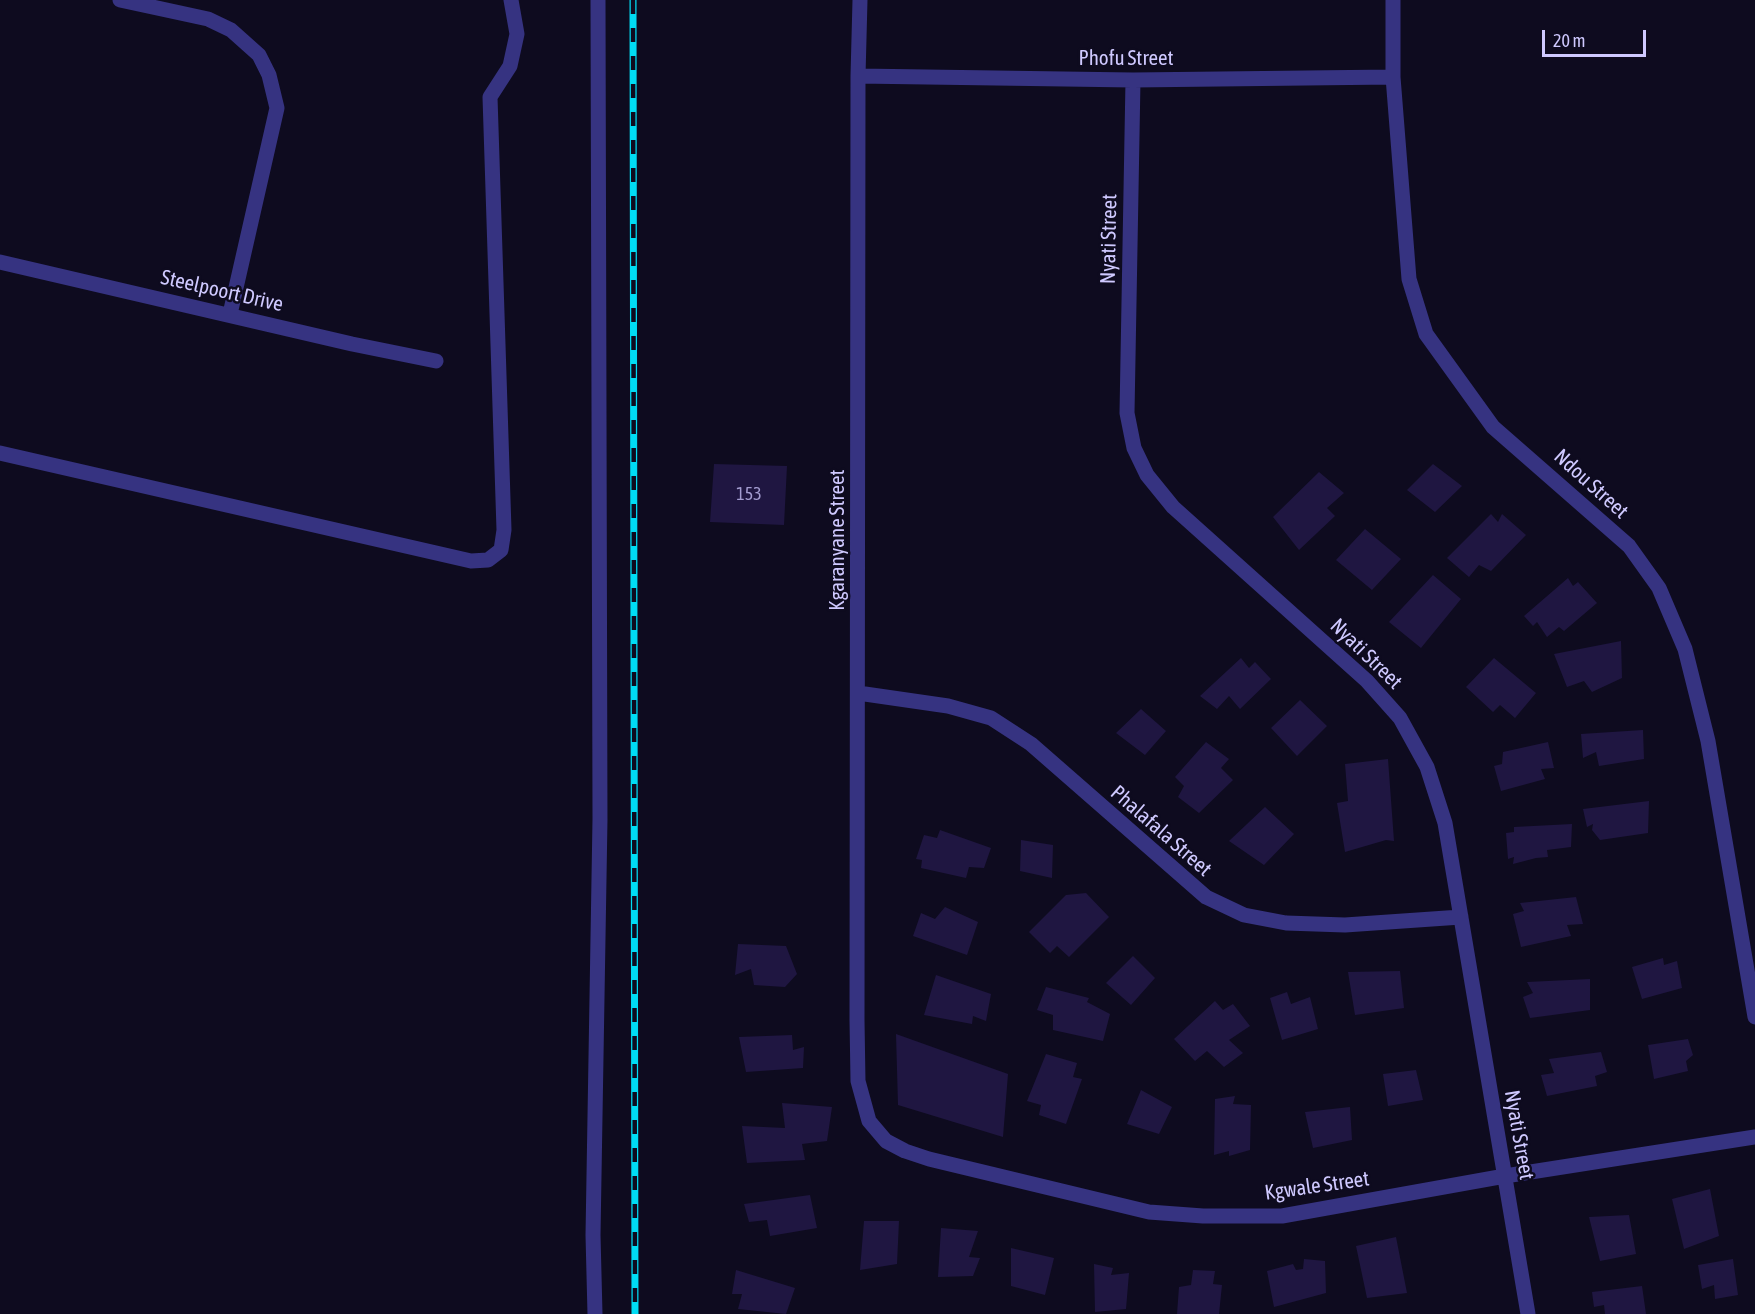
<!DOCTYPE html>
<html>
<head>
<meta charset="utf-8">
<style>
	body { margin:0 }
	#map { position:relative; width:1755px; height:1314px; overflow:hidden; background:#0e0b1f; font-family:"Asap Condensed",sans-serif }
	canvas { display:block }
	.scale { position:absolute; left:1542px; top:30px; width:104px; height:27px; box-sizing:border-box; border:3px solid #cfc9ff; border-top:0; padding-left:8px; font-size:18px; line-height:21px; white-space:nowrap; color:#cfc9ff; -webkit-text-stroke:4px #0e0b1f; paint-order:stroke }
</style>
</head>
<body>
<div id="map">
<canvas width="1755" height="1314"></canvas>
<div class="scale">20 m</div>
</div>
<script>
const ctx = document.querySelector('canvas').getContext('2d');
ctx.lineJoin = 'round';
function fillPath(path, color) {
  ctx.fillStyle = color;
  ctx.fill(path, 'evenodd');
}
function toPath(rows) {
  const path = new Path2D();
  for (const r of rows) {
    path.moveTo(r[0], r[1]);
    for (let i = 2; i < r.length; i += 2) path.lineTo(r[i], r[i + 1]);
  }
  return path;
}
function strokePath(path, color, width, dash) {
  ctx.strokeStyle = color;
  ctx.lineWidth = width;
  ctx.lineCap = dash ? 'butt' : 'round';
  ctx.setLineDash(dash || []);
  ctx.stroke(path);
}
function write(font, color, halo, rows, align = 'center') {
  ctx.font = font + ' "Asap Condensed",sans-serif';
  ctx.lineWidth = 5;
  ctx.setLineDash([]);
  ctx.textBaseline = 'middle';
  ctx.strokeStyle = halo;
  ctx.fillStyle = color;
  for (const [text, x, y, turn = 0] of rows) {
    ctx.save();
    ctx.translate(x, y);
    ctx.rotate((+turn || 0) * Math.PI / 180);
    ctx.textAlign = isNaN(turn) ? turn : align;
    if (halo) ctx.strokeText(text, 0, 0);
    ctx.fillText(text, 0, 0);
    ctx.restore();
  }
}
const building = toPath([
	[714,464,787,466,784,525,710,522],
	[1433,464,1462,486,1435,512,1407,490],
	[1319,472,1344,493,1327,508,1335,516,1299,550,1273,517],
	[1491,514,1498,522,1502,514,1526,535,1491,571,1479,565,1469,577,1447,558],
	[1365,529,1401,559,1372,590,1336,560],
	[1433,575,1461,599,1421,648,1389,622],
	[1568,578,1573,586,1578,582,1597,603,1564,631,1559,627,1547,637,1537,622,1533,626,1524,616],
	[1621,641,1622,678,1592,692,1584,681,1567,687,1554,654],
	[1241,658,1249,668,1255,662,1271,679,1240,709,1229,696,1217,709,1200,696],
	[1494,658,1536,693,1515,718,1500,705,1493,712,1466,687],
	[1300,700,1327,726,1297,756,1271,728],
	[1141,709,1166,731,1145,755,1116,733],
	[1643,730,1644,759,1599,766,1596,752,1583,758,1581,734],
	[1206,742,1229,759,1221,768,1233,780,1199,813,1178,797,1184,786,1175,777],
	[1548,742,1554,768,1541,769,1545,779,1501,791,1494,766,1502,764,1503,752],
	[1388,759,1394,841,1386,840,1345,852,1337,803,1348,801,1345,764],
	[1649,801,1648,833,1600,840,1592,830,1593,824,1587,827,1583,809],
	[1265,807,1294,834,1264,865,1229,841],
	[1572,824,1571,847,1547,850,1548,857,1536,858,1513,864,1514,857,1508,859,1506,833,1514,832,1514,827],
	[940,830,991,848,984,868,969,867,966,878,921,868,922,860,916,859,924,835,937,838],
	[1021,840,1053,845,1052,878,1020,871],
	[1086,893,1109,917,1069,957,1057,946,1050,953,1029,932,1066,895],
	[1576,897,1583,924,1567,925,1571,936,1521,947,1513,914,1524,911,1520,903],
	[945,907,978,922,967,955,913,936,921,913,935,919],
	[738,944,786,946,797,974,785,987,754,985,751,969,735,975],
	[1133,956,1155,978,1131,1005,1106,983],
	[1663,958,1664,965,1677,961,1682,988,1642,999,1632,967],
	[1400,971,1404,1008,1355,1015,1348,972],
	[936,975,991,994,986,1021,973,1016,972,1024,924,1015],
	[1590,979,1590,1010,1530,1018,1523,997,1533,993,1527,982],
	[1046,987,1089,998,1087,1002,1110,1014,1103,1041,1053,1030,1053,1015,1037,1010],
	[1287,992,1291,1004,1310,997,1318,1029,1282,1040,1270,998],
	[1215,1001,1223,1010,1233,1004,1250,1026,1229,1040,1243,1053,1224,1067,1207,1051,1195,1061,1174,1039],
	[896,1034,1008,1074,1003,1137,898,1105],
	[792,1035,793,1050,804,1047,803,1068,746,1072,739,1037],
	[1688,1039,1693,1055,1686,1061,1688,1071,1654,1079,1648,1045],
	[1601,1052,1607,1072,1595,1076,1597,1086,1547,1096,1541,1075,1554,1073,1549,1059],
	[1046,1054,1077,1063,1073,1077,1082,1079,1066,1124,1039,1115,1041,1105,1027,1101],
	[1416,1070,1423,1100,1388,1106,1383,1074],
	[1141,1090,1172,1107,1159,1134,1127,1124],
	[1235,1096,1233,1104,1251,1105,1250,1150,1229,1156,1229,1151,1214,1155,1215,1099],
	[782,1103,832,1107,827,1141,802,1144,805,1160,747,1163,742,1126,785,1128],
	[1350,1107,1352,1140,1313,1148,1305,1112],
	[1710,1189,1719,1236,1684,1249,1672,1199],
	[810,1195,817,1228,770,1236,767,1220,749,1222,744,1204],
	[1629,1215,1636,1254,1600,1261,1589,1217],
	[864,1221,899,1221,897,1264,860,1270],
	[941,1228,978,1231,969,1257,980,1258,973,1276,938,1277],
	[1396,1237,1407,1293,1367,1298,1356,1246],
	[1011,1248,1054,1258,1045,1295,1011,1286],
	[1304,1259,1325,1261,1326,1293,1274,1307,1267,1271,1293,1264,1296,1270,1303,1269],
	[1733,1259,1738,1295,1715,1299,1714,1285,1702,1289,1698,1265],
	[1094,1264,1113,1268,1111,1275,1129,1273,1126,1309,1095,1312],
	[736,1270,795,1288,786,1314,738,1309,742,1294,732,1294],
	[1193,1270,1215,1271,1213,1284,1222,1285,1219,1314,1177,1314,1179,1287,1191,1285],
	[1642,1286,1646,1314,1605,1314,1604,1305,1594,1307,1592,1292]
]);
const minor = toPath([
	[120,0,208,19,231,30,259,55,269,75,277,108,230,314],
	[860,0,858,76,857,1020,858,1081,869,1121,886,1141,905,1151,929,1159,1149,1212,1203,1216,1282,1216,1505,1176,1755,1137],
	[1393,0,1393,77,1409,279,1426,334,1493,427,1629,546,1659,588,1685,649,1708,741,1755,1017],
	[858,76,1133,80,1393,77],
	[1133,80,1127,413,1134,448,1147,475,1173,507,1367,681,1400,718,1427,767,1445,823,1528,1314],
	[0,262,352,344,436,361],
	[0,453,471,561,488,560,501,550,504,530,490,97,510,66,517,34,511,0],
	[858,693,948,706,991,718,1031,744,1206,897,1244,915,1286,923,1345,925,1461,917],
	[595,1314,593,1235,600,819,598,0]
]);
const rail = toPath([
	[633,0,635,1314]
]);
const numberNames = [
	["153",749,494]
];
const streetNames = [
	["Phofu Street",1126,58],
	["Nyati Street",1109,239,-89],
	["Steelpoort Drive",222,291,13],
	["Ndou Street",1591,484,42],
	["Kgaranyane Street",837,540,-90],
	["Nyati Street",1366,654,44],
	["Phalafala Street",1161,831,41],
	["Nyati Street",1519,1135,80],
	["Kgwale Street",1317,1186,-8]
];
fillPath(building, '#1f1641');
strokePath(minor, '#363381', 15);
strokePath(rail, '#00dcf4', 7);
strokePath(rail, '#0e0b1f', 4.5, [14]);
write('18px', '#a39cd0', null, numberNames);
write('21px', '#cfc9ff', '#0e0b1f', streetNames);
</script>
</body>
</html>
